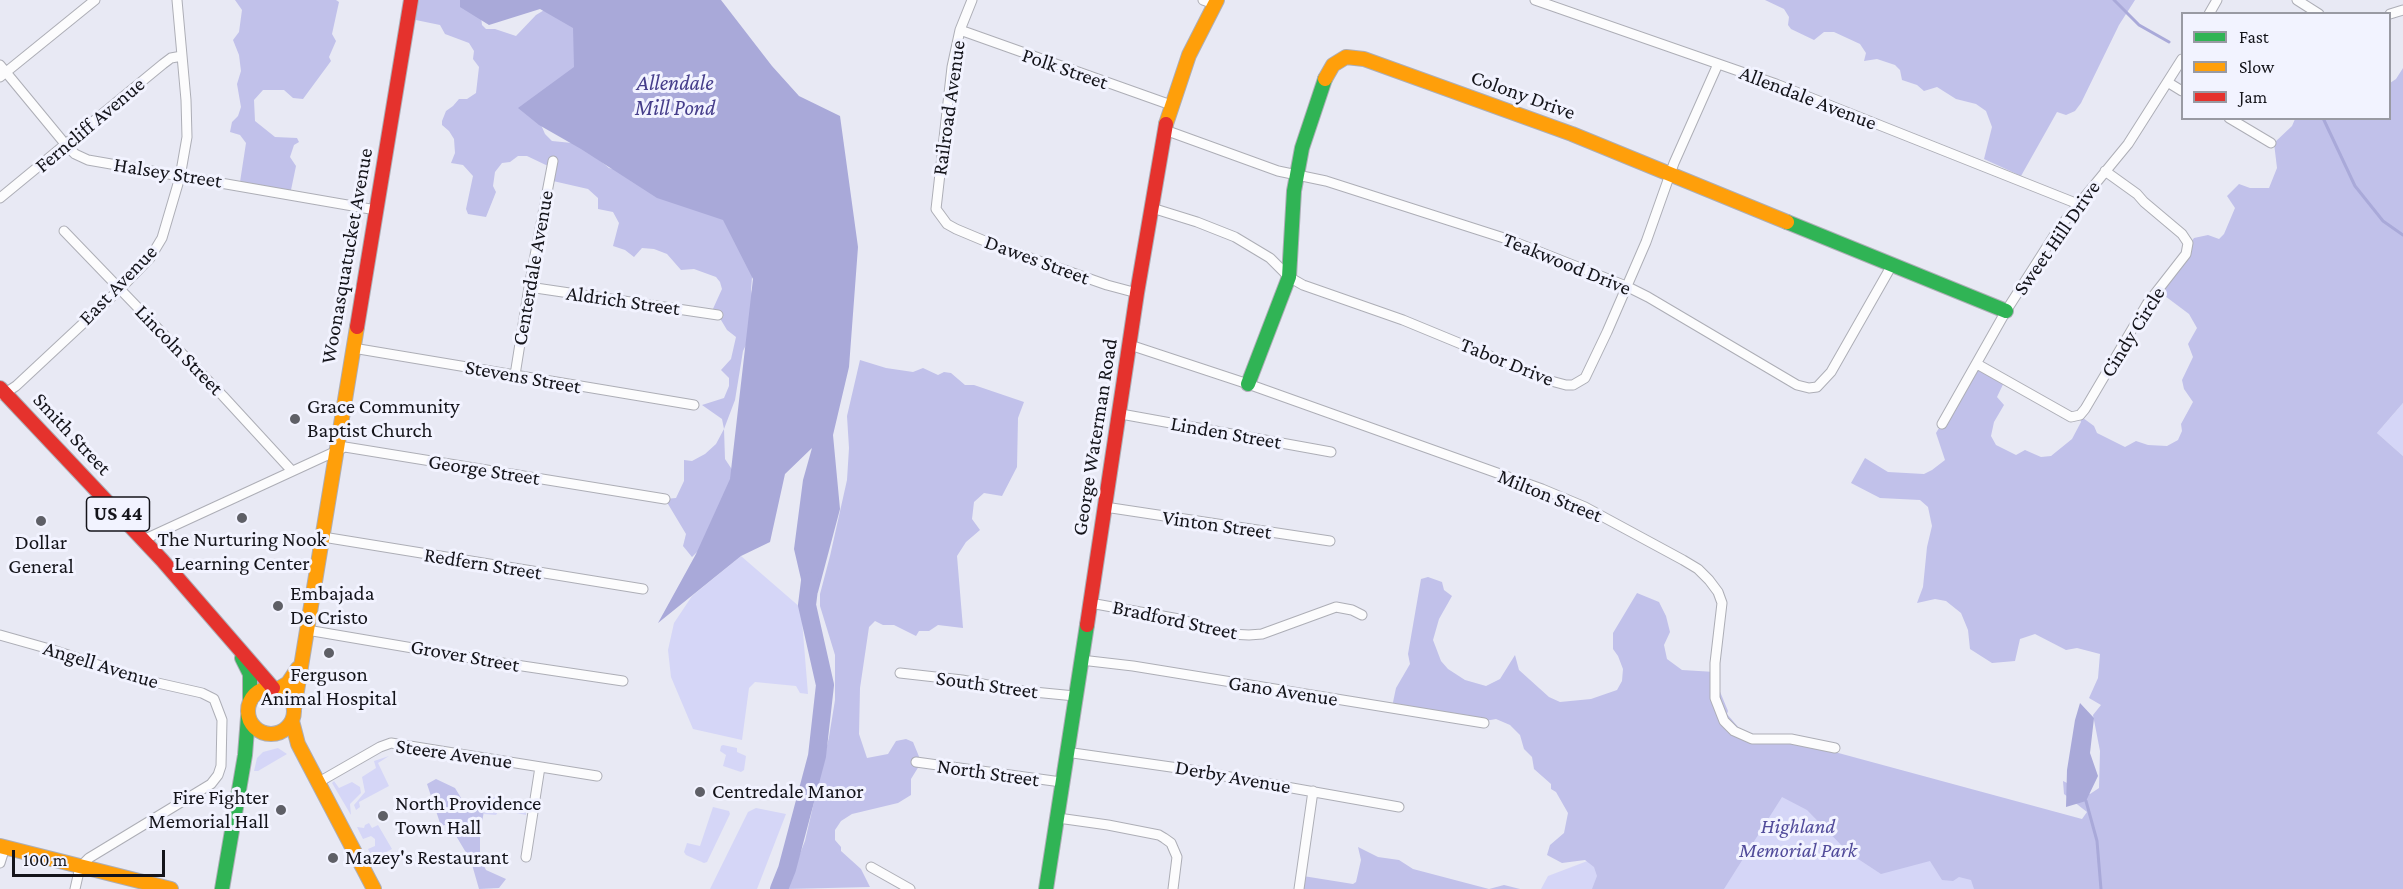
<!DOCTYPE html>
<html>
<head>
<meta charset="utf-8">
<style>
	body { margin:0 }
	#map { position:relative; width:2403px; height:889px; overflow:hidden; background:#e8e9f4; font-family:"Crimson Pro",serif }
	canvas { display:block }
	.legend { position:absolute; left:2181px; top:12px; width:210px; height:108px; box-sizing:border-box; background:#f2f3ff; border:2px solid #999aa3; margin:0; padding:8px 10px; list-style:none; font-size:18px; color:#14141a }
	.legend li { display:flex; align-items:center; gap:12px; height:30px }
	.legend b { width:30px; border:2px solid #999aa3 }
	.scale { position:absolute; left:12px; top:850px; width:153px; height:27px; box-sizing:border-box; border:3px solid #14141a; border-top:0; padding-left:8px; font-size:18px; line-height:21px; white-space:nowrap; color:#14141a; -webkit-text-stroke:4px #f2f3ff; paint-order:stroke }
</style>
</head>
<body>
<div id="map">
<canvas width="2403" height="889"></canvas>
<ul class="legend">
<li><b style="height:8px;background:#30b455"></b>Fast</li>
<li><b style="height:8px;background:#ff9f0a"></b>Slow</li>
<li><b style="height:8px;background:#e5322d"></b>Jam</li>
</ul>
<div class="scale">100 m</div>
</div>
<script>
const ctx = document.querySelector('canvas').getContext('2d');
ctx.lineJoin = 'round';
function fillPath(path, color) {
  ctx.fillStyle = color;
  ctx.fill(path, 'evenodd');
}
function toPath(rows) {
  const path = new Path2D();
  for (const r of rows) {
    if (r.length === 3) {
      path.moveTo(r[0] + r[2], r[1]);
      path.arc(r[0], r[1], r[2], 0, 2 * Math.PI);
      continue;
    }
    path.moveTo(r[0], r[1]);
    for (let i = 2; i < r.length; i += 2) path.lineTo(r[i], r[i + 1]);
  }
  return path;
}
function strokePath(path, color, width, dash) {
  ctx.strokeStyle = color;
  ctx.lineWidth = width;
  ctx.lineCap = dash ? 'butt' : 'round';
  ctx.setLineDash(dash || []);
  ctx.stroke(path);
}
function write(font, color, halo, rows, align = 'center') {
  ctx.font = font + ' "Crimson Pro",serif';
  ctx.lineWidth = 6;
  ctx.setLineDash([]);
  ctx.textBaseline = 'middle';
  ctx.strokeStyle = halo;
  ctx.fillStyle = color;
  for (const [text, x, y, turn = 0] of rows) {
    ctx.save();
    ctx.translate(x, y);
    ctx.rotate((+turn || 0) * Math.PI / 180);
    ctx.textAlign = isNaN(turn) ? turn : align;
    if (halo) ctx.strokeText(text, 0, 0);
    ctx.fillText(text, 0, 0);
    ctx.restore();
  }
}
const green = toPath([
	[2403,403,2403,456,2377,433],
	[741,556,801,608,808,694,800,693,796,686,755,682,749,688,742,740,693,729,671,677,668,650,674,623,692,596],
	[723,745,737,748,737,752,746,756,744,770,741,772,723,766,726,755,720,751,721,746],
	[278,748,287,754,258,771,254,771,257,758,263,752],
	[389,756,378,763,389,786,359,802,360,807,356,810,354,805,365,792,362,777,376,768,374,761],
	[334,781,339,788,352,782,360,787,361,793,350,804,351,815,332,783],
	[1774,788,1963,839,2002,889,1698,889],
	[488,796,521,802,521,806,526,807,526,815,507,811,498,812,496,815,484,814],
	[713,807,729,811,730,814,707,862,704,863,686,855,684,852,687,843,700,846],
	[756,808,786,814,757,889,710,889,748,812],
	[369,823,372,828,378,825,392,849,373,859,368,849,375,846,375,839,371,836,363,839,357,827,364,828,365,825],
	[1590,860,1676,889,1541,889,1548,876]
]);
const forest = toPath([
	[235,0,336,0,339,2,332,34,336,41,329,57,331,61,303,99,293,98,284,90,263,90,254,100,255,121,275,137,297,138,299,142,294,145,290,157,296,166,291,190,289,191,240,182,246,143,240,135,230,132,232,122,238,116,241,107,237,84,241,71,239,55,233,40,239,32,242,10],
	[413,0,467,0,481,16,482,25,486,29,495,29,516,36,536,15,551,6,572,11,585,66,539,120,545,134,552,141,572,143,591,153,609,168,710,192,753,265,751,290,755,310,753,331,743,351,735,400,724,429,725,459,739,480,703,546,692,557,683,546,686,534,665,499,676,498,684,481,684,460,692,461,705,454,716,444,724,429,722,419,702,405,724,398,729,386,729,378,721,370,731,359,736,337,727,330,718,315,712,311,722,289,720,282,716,277,694,269,681,270,667,254,654,249,642,248,634,257,625,250,613,246,619,223,613,212,598,209,598,198,588,189,553,181,548,166,527,156,518,156,510,162,502,163,495,172,493,186,496,192,486,217,468,214,466,209,473,176,463,165,451,163,455,153,454,139,449,131,442,125,442,121,446,111,453,106,459,99,467,99,476,93,479,67,473,59,474,51,469,43,445,34,440,25,411,19],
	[1765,0,2135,0,2119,25,2081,103,2075,111,2066,115,2057,112,2021,176,1984,159,1992,127,1986,111,1976,104,1956,99,1937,87,1924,91,1917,85,1902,80,1900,70,1895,65,1877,59,1864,61,1866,53,1860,44,1834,32,1824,32,1814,40,1791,29,1788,25,1789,17,1784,9],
	[2403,68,2403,403,2377,433,2403,456,2403,889,1974,889,1971,880,1959,877,1953,881,1942,880,1930,861,1881,874,1849,853,1807,810,1782,797,1724,889,1592,889,1597,876,1594,867,1585,860,1562,863,1547,855,1550,845,1564,833,1568,813,1556,792,1551,789,1551,784,1534,769,1532,757,1524,749,1520,735,1510,725,1496,719,1485,721,1392,707,1396,688,1410,664,1408,654,1421,579,1428,577,1442,582,1444,590,1452,596,1439,619,1433,640,1441,661,1448,669,1465,680,1486,686,1500,679,1515,655,1519,670,1549,697,1560,702,1591,699,1617,690,1622,681,1623,669,1618,656,1613,649,1613,633,1637,593,1659,602,1666,616,1670,632,1664,645,1667,659,1682,670,1715,672,1716,682,1728,711,1727,714,1745,735,1820,748,2082,819,2087,812,2064,794,2063,781,2090,794,2099,788,2100,751,2093,715,2101,705,2089,698,2098,678,2100,654,2077,648,2066,650,2035,634,2020,639,2015,661,1992,663,1970,649,1968,630,1961,613,1946,601,1935,599,1917,603,1923,587,1927,547,1932,526,1928,507,1920,500,1880,498,1851,483,1865,458,1888,472,1924,474,1932,470,1945,460,1936,433,1980,360,2007,376,1997,397,2004,405,1994,422,1991,436,1996,445,2016,455,2025,450,2041,457,2051,456,2072,439,2081,422,2079,415,2094,426,2097,433,2125,447,2136,441,2148,445,2167,446,2178,440,2182,431,2181,424,2193,402,2184,389,2182,380,2193,357,2188,344,2197,328,2189,314,2157,290,2194,238,2208,235,2219,239,2224,234,2235,208,2227,196,2239,184,2250,188,2269,188,2277,168,2274,143,2292,126,2295,119,2390,118,2390,83,2396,79],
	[860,360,886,368,913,372,923,368,938,375,944,372,951,373,965,385,974,385,1024,402,1018,418,1017,467,1002,496,984,493,974,502,972,519,980,530,966,542,957,556,963,628,938,625,929,631,919,631,916,636,894,625,883,625,875,621,869,627,860,688,859,734,867,758,888,754,896,741,906,739,913,742,920,759,919,766,911,779,911,795,898,803,852,814,841,821,835,830,835,840,841,847,841,851,861,869,870,887,786,889,805,841,829,737,835,700,835,655,820,606,820,594,830,556,847,480,849,448,847,416],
	[436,779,455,788,466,806,484,811,480,833,480,858,486,870,506,879,499,888,479,889,471,861,449,824,441,826,427,784],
	[1358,847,1378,857,1399,860,1413,869,1489,889,1504,885,1520,889,1298,889,1303,876,1353,884,1356,882,1361,860]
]);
const water = toPath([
	[460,0,721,0,772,66,799,96,840,116,858,247,849,367,833,435,840,509,818,592,807,605,794,549,803,480,812,448,785,474,770,542,741,556,658,623,696,554,730,479,753,279,723,220,657,198,581,149,539,125,518,108,574,67,573,28,540,9,489,25,460,7],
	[2080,703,2094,718,2090,753,2098,776,2086,801,2066,807,2067,770,2075,720]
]);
const stream = toPath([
	[2114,0,2139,25,2169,42],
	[2323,118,2355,186,2383,221,2403,235],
	[2086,801,2097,841,2101,889]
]);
const river = toPath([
	[779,889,787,869,817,756,825,685,807,605,810,581]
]);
const street = toPath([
	[972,0,960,30,952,67,936,209,947,224,956,229,999,247,1107,285,1137,293],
	[1203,0,1214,4],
	[1535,0,1776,84,2078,204],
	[2297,0,2319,14],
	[2209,14,2217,0],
	[2390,14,2403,10],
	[960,30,1171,105],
	[0,65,66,145,75,154,88,160,376,210],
	[0,77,95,0],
	[2169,83,2182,91],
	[2229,118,2271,143],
	[1165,130,1278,171,1326,181,1507,239,1626,286,1648,297,1797,385,1809,388,1817,387,1831,372,1892,265],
	[0,198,163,64,171,58,182,56],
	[1152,208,1197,222,1235,237,1270,258,1289,277,1303,285,1403,320,1551,381,1566,385,1573,385,1585,378,1607,332,1646,242,1674,163,1718,64],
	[64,231,223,396,292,471],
	[529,287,718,315],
	[1130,345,1248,384,1542,489,1585,507,1683,560,1698,569,1709,580,1718,592,1722,603,1715,663,1715,698,1724,721,1734,731,1752,739,1791,739,1835,748],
	[353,348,694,405],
	[1977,364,2071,417,2080,415,2085,409,2147,304,2186,254,2188,243,2182,234,2144,202,2137,194,2105,171],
	[515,375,529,287,553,161],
	[2,395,16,386,120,289,150,258,162,238,180,177,187,137,186,100,177,0],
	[1121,414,1331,452],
	[1942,424,2006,311,2059,228,2128,144,2182,59],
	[1105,507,1330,541],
	[323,537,643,589],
	[143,540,345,447,665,499],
	[1090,603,1179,619,1229,634,1249,635,1262,634,1336,607,1352,610,1362,615],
	[307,630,489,661,623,681],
	[0,635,53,650,140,679,202,693,214,699,222,720,221,766,218,775,211,784,89,858,80,867,75,889],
	[1081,660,1133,666,1484,723],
	[900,673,962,680,1013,690,1075,696],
	[1066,752,1185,769,1399,807],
	[916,762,1061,782],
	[319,782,380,747,391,743,597,776],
	[1058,818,1108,825,1159,835,1164,838,1171,843,1177,857,1173,889],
	[526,857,540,767],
	[0,863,5,847],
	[871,867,910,889],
	[1299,889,1313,791]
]);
const fast = toPath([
	[1787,222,2006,311],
	[1248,384,1289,277,1294,191,1302,148,1325,79],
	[242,658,250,674,250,700],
	[222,889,245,755,248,717],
	[1046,889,1087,625]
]);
const slow = toPath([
	[1325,79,1333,65,1346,57,1364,59,1572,134,1787,222],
	[1166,124,1189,55,1217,0],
	[271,711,23],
	[278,689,288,683,298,668],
	[294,709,357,327],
	[292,721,298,744,374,889],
	[0,846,171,889]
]);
const jam = toPath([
	[357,327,411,0],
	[0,388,162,560,273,688],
	[1087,625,1137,293,1166,124]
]);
const markers = [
	[295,419,6,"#5e5f66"],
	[242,518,6,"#5e5f66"],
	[41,521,6,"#5e5f66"],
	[278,606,6,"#5e5f66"],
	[329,653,6,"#5e5f66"],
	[700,792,6,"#5e5f66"],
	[281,810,6,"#5e5f66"],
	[383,816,6,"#5e5f66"],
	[333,858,6,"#5e5f66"]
];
const shields = [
	[118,514,63]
];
const shieldNames = [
	["US 44",118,514]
];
const streetNames = [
	["Polk Street",1065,69,19],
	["Colony Drive",1523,95,20],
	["Allendale Avenue",1808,98,21],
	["Railroad Avenue",949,108,-82],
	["Ferncliff Avenue",90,125,-40],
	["Halsey Street",168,173,9],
	["Sweet Hill Drive",2057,238,-55],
	["Woonasquatucket Avenue",347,256,-80],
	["Dawes Street",1037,260,20],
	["Teakwood Drive",1567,264,22],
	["Centerdale Avenue",533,268,-80],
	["East Avenue",118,285,-46],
	["Aldrich Street",623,301,8],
	["Cindy Circle",2133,332,-58],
	["Lincoln Street",179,350,46],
	["Tabor Drive",1507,362,22],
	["Stevens Street",523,377,10],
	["Linden Street",1226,433,10],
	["Smith Street",72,434,47],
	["George Waterman Road",1095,437,-81],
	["George Street",484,470,9],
	["Milton Street",1550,496,22],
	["Vinton Street",1217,525,8],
	["Redfern Street",483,564,9],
	["Bradford Street",1175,620,12],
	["Grover Street",465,656,10],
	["Angell Avenue",101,665,17],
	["South Street",987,685,8],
	["Gano Avenue",1283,691,9],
	["Steere Avenue",454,754,8],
	["North Street",988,773,8],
	["Derby Avenue",1233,777,10]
];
const poiNames = [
	["Grace Community",307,407],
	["Baptist Church",307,431],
	["The Nurturing Nook",242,540,"center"],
	["Learning Center",242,564,"center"],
	["Dollar",41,543,"center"],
	["General",41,567,"center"],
	["Embajada",290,594],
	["De Cristo",290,618],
	["Ferguson",329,675,"center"],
	["Animal Hospital",329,699,"center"],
	["Centredale Manor",712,792],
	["Fire Fighter",269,798,"right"],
	["Memorial Hall",269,822,"right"],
	["North Providence",395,804],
	["Town Hall",395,828],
	["Mazey's Restaurant",345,858]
];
const parkNames = [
	["Highland",1798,827],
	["Memorial Park",1798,851]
];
const waterNames = [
	["Allendale",675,83],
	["Mill Pond",675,108]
];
fillPath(green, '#d5d6f7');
fillPath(forest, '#c1c1ea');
fillPath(water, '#a9a9d9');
strokePath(stream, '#a9a9d9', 3);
strokePath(river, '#a9a9d9', 18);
strokePath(street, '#adaeb6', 11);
strokePath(fast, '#adaeb6', 16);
strokePath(slow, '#adaeb6', 16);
strokePath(jam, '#adaeb6', 16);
strokePath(street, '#fcfcfd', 9);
strokePath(fast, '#30b455', 14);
strokePath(slow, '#ff9f0a', 14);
strokePath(jam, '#e5322d', 14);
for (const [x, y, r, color] of markers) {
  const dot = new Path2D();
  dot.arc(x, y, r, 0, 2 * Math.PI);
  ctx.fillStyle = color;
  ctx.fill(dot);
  strokePath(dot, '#f2f3ff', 2);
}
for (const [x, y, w] of shields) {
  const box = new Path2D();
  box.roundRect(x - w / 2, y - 17, w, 34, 4.5);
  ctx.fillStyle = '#f2f3ff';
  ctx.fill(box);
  strokePath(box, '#14141a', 1.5);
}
write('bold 20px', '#14141a', null, shieldNames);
write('21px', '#14141a', '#f2f3ff', streetNames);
write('21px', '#14141a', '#f2f3ff', poiNames, 'left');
write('italic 21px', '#514b9a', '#f2f3ff', parkNames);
write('italic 22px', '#453d8a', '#f2f3ff', waterNames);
</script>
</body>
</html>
